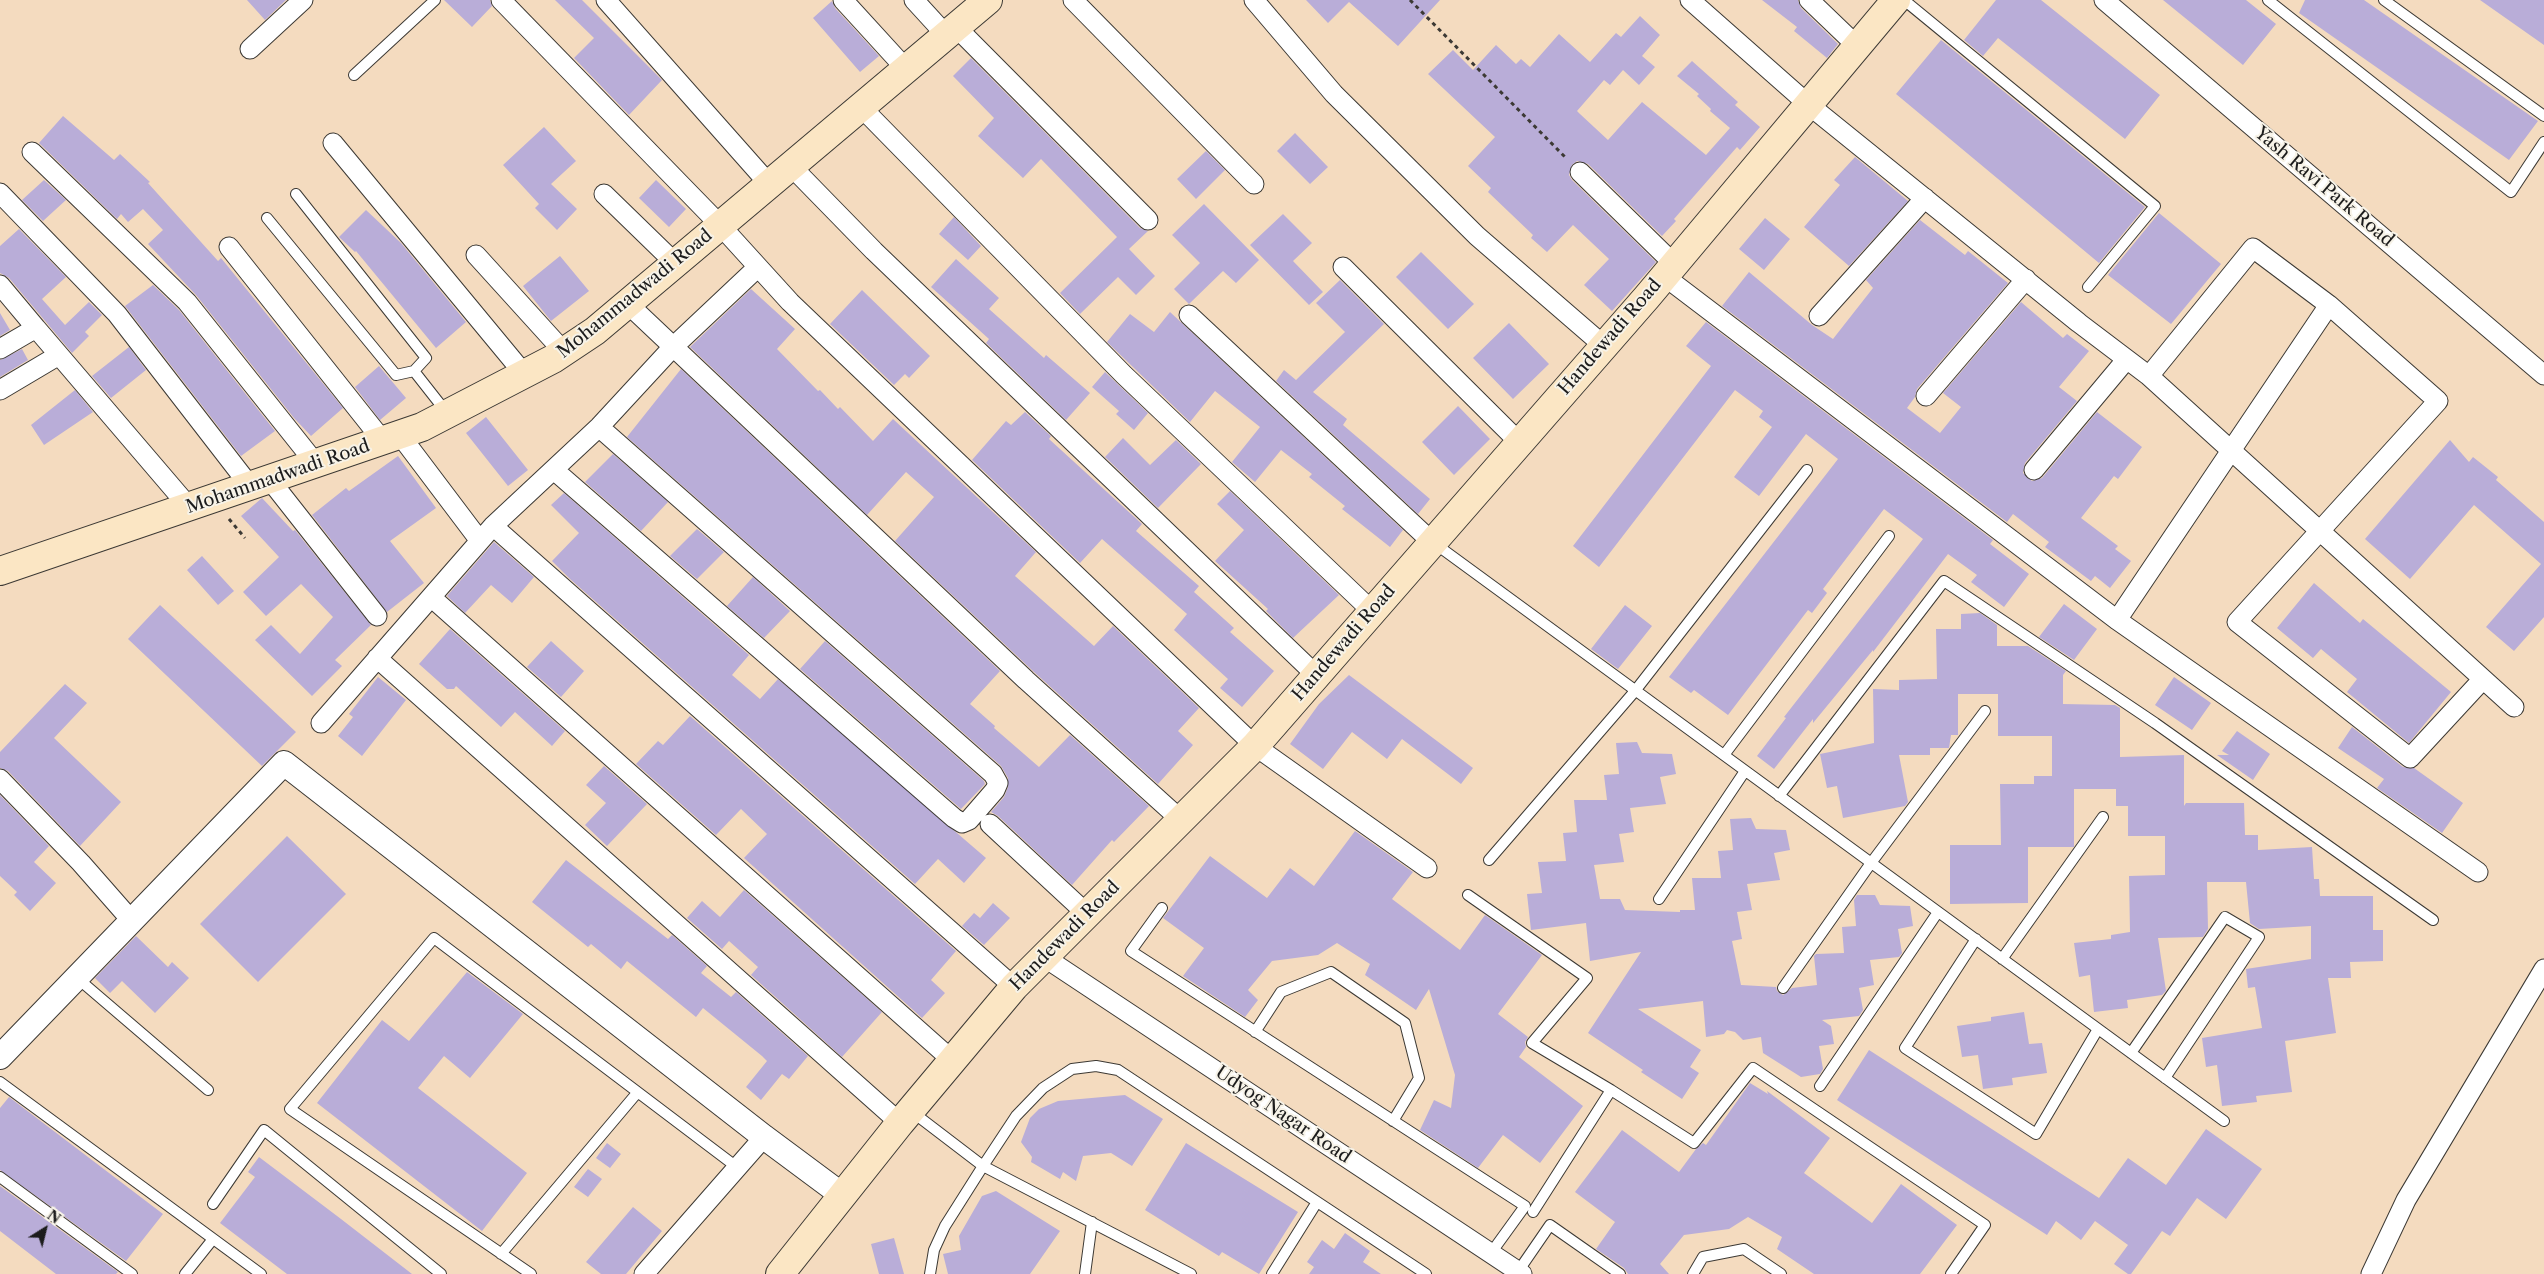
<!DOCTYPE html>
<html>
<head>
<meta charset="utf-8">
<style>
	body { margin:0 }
	#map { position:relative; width:2544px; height:1274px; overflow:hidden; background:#f4dbbf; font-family:"Libre Caslon Text",serif }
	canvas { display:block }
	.north { position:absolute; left:20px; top:1204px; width:50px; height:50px; -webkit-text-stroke:4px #f7f3e8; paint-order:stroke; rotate:36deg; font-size:14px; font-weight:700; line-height:20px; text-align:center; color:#1c1c1c }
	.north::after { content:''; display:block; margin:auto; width:18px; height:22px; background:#1c1c1c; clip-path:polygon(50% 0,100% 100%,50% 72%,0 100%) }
</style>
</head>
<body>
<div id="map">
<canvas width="2544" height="1274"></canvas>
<div class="north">N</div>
</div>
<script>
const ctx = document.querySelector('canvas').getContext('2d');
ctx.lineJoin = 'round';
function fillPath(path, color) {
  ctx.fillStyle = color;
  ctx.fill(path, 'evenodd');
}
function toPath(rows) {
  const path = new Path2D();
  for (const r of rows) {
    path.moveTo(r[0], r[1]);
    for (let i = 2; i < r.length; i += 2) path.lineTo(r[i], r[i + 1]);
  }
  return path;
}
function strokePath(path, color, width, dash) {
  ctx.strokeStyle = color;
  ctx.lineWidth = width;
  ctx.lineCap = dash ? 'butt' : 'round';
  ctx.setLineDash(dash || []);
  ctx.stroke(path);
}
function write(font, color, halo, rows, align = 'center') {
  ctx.font = font + ' "Libre Caslon Text",serif';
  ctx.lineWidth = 4;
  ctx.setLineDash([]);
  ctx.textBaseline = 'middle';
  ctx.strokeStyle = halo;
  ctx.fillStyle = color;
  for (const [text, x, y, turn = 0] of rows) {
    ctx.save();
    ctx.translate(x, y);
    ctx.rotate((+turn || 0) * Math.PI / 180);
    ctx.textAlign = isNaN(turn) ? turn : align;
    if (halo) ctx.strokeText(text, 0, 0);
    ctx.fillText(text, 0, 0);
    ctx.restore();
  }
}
const building = toPath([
	[247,0,286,0,265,20],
	[444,0,490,0,492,6,472,27],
	[555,0,582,0,662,80,629,115,574,58,594,38],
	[1306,0,1440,0,1398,46,1349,2,1328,23],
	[1762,0,1798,0,1801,8,1838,44,1827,58,1794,31,1797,27],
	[1996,0,2041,0,2160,95,2125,139,1998,38,1983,56,1964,40],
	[2163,0,2246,0,2276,24,2243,65],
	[2305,0,2364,0,2538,121,2509,160,2299,13],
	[2480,0,2544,0,2544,45],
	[832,1,835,8,879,56,860,72,813,18],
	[1640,16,1660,35,1642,56,1655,67,1639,85,1623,70,1610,85,1604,80,1577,111,1580,114,1608,140,1642,102,1706,155,1730,128,1710,111,1711,109,1697,96,1699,94,1677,76,1692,61,1738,102,1735,105,1760,127,1740,150,1737,147,1674,219,1676,221,1662,236,1588,164,1577,161,1572,165,1569,175,1572,180,1656,262,1612,311,1584,285,1609,259,1573,225,1547,252,1531,238,1533,235,1488,192,1491,188,1468,166,1495,137,1428,74,1453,50,1473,70,1496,45,1516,64,1521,59,1530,67,1559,34,1590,62,1616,33,1621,37],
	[1941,40,2145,207,2099,263,1896,94],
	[971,58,1140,228,1148,231,1129,249,1155,276,1136,295,1118,277,1080,314,1060,293,1117,237,1041,159,1023,178,978,136,994,118,953,76],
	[63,116,114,160,120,154,150,182,148,183,218,261,221,258,343,408,311,436,294,418,196,295,148,244,163,230,143,209,128,222,121,214,117,219,39,143],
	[544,127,576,161,551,184,577,209,557,230,535,208,539,204,503,165],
	[1295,133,1328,167,1310,184,1277,151],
	[1206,151,1225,170,1196,199,1177,179],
	[1855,157,1908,201,1849,266,1804,227,1840,185,1834,180],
	[44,180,66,200,43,221,22,200],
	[656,180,686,209,669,227,639,198],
	[1204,204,1259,260,1236,283,1223,271,1189,304,1174,289,1200,263,1172,235],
	[366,210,401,243,466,322,436,348,356,251,355,252,339,237],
	[2159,213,2221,264,2171,324,2108,275],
	[1283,214,1312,243,1293,261,1323,292,1309,305,1250,245],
	[954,217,981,246,968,260,939,234],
	[1765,218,1790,239,1764,270,1739,249],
	[1920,220,1965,255,1968,251,2008,283,1917,389,1915,397,1907,408,1940,433,1961,407,1943,393,2021,302,2063,338,2067,334,2089,351,2059,387,2077,401,2025,463,2023,473,2032,481,2042,478,2097,412,2142,447,2118,479,2114,476,2081,518,2118,546,2115,549,2131,561,2110,588,2095,576,2091,581,2045,547,2049,542,2013,514,2007,522,1722,306,1749,272,1812,325,1833,339,1873,288,1866,280],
	[19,229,66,277,42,299,65,325,89,302,102,315,85,332,89,336,72,353,9,278,0,273,0,246],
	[1421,252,1474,304,1448,329,1396,277],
	[560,256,589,291,551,321,523,286],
	[956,259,999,298,989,309,1044,358,1046,355,1090,393,1066,420,986,343,989,339,931,287],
	[1340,280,1384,324,1313,392,1347,419,1343,425,1430,499,1418,514,1276,381,1284,370,1296,380,1345,332,1316,303],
	[153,285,179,310,275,431,241,456,125,306],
	[751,289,795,329,777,349,818,391,820,390,838,409,840,407,873,441,893,419,1036,552,1015,576,1094,646,1113,626,1199,708,1178,731,1193,745,1158,784,1034,672,895,541,934,497,906,472,867,515,690,347],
	[862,290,930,356,909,378,905,374,894,385,830,324],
	[1170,312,1403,530,1390,547,1342,509,1345,506,1309,477,1312,474,1281,450,1255,482,1232,462,1260,427,1215,391,1190,422,1107,342,1130,314,1154,332],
	[0,313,10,330,0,336],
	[1706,322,1993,540,1990,544,2029,574,2004,607,1971,582,1977,575,1948,554,1873,652,1873,650,1813,723,1813,719,1774,769,1757,756,1786,718,1784,717,1923,539,1884,509,1823,589,1827,593,1812,613,1808,610,1728,715,1694,690,1691,693,1669,677,1838,459,1806,434,1759,496,1734,477,1772,427,1759,417,1763,411,1735,390,1599,567,1573,546,1711,366,1686,346],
	[1509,323,1549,364,1513,399,1473,358],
	[129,347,146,370,111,398,92,376],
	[22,349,28,360,0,377,0,360],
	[379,366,406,398,380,420,355,387],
	[681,369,1000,671,970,704,995,726,994,728,1039,767,1070,735,1149,806,1114,842,1112,840,1072,885,998,816,991,812,1004,797,1008,787,1008,778,1001,766,627,437],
	[1105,372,1148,413,1134,430,1116,414,1119,411,1092,387],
	[75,390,93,412,44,445,31,425],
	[1458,406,1490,439,1454,475,1422,442],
	[1025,412,1051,436,1049,439,1142,524,1136,531,1199,586,1194,592,1234,628,1230,632,1274,671,1242,707,1220,688,1228,679,1174,630,1187,614,1102,539,1080,563,972,460,1006,421,1011,425],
	[486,417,528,470,508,486,466,433],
	[1123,438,1150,465,1176,440,1201,464,1158,508,1105,457],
	[2450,440,2469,462,2473,457,2498,477,2496,480,2544,522,2544,617,2514,651,2486,627,2541,564,2474,505,2410,579,2365,539],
	[613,454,668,502,641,531,585,482],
	[398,456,436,508,390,541,424,583,387,612,312,515,346,488,349,491],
	[1230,491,1339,595,1293,638,1266,611,1268,609,1215,561,1244,530,1217,504],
	[564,493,749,655,732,675,760,699,778,679,986,858,964,883,938,859,915,884,570,579,552,561,579,533,551,505],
	[262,498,293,531,295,530,371,625,335,660,342,666,312,696,255,640,271,625,300,654,333,617,301,584,266,616,243,592,279,557,241,516],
	[697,529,724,552,697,579,670,556],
	[494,542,534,577,512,603,491,585,465,613,447,596],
	[202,556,234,591,218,605,187,570],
	[753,577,790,611,764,638,727,606],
	[2314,583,2360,623,2363,619,2451,692,2409,743,2347,692,2357,679,2321,649,2313,658,2277,628],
	[2064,604,2097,629,2074,660,2039,637],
	[160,605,296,732,262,766,128,639],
	[1625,605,1652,626,1618,669,1591,649],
	[1980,613,1997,625,1997,646,2028,646,2066,671,2063,675,2063,704,2115,705,2120,708,2120,757,2184,755,2184,806,2186,803,2244,803,2245,835,2258,835,2258,850,2312,847,2314,879,2319,879,2320,896,2373,896,2373,930,2383,930,2383,961,2350,962,2351,978,2328,978,2336,1033,2285,1041,2292,1092,2256,1096,2257,1102,2222,1106,2217,1065,2206,1067,2202,1038,2262,1028,2255,987,2248,988,2246,969,2311,959,2311,926,2259,929,2250,923,2246,882,2207,882,2208,929,2203,937,2158,938,2166,991,2162,995,2127,1000,2128,1008,2094,1012,2090,975,2079,977,2074,943,2111,939,2111,935,2130,932,2129,876,2165,875,2165,836,2128,836,2128,806,2116,806,2116,789,2074,789,2074,847,2028,847,2028,903,1950,904,1950,845,2001,845,2000,784,2034,784,2034,776,2052,776,2052,736,1998,736,1998,694,1958,694,1958,735,1951,735,1949,748,1930,748,1930,755,1899,755,1908,802,1905,806,1843,818,1837,786,1827,788,1820,754,1874,743,1873,689,1899,690,1899,680,1937,679,1936,629,1961,629,1961,614],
	[450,629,565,731,552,746,515,712,501,727,456,686,454,689,447,689,419,664],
	[551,641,584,671,561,697,527,667],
	[825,641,984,781,985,784,961,809,800,669],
	[1349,675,1473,768,1461,784,1402,739,1387,759,1352,732,1323,769,1290,744,1319,704],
	[378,677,406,700,362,756,338,736,353,717,349,714],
	[2174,677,2211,703,2192,730,2155,705],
	[65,684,87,703,54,738,121,802,80,846,8,771,0,768,0,752],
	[690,716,956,951,931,980,945,993,922,1018,744,858,767,834,741,809,716,835,636,764,658,741,663,745],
	[2352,727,2403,767,2414,768,2463,803,2442,833,2377,788,2384,779,2338,748],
	[2237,731,2270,754,2253,780,2217,755,2229,755,2222,751],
	[1637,742,1642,753,1672,754,1676,774,1660,777,1666,804,1630,808,1634,832,1619,834,1624,862,1594,865,1600,899,1620,899,1625,910,1680,912,1680,910,1695,910,1692,878,1721,878,1718,851,1733,850,1730,819,1751,818,1756,829,1786,830,1790,850,1774,853,1780,880,1747,884,1752,910,1737,912,1742,939,1732,941,1741,985,1776,987,1777,991,1783,995,1792,988,1817,985,1814,956,1816,954,1844,953,1842,927,1856,926,1854,900,1857,895,1875,895,1880,905,1910,906,1913,926,1898,929,1902,953,1899,957,1870,960,1874,985,1859,988,1863,1010,1859,1016,1822,1020,1831,1026,1834,1044,1819,1046,1823,1069,1820,1074,1801,1077,1763,1053,1761,1037,1743,1040,1735,1032,1727,1030,1724,1034,1706,1037,1703,1001,1638,1009,1701,1050,1690,1067,1699,1073,1682,1099,1641,1072,1643,1070,1588,1033,1641,952,1590,961,1586,923,1531,930,1527,894,1542,893,1538,862,1566,861,1563,833,1577,832,1574,800,1607,800,1604,775,1619,774,1616,743],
	[604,766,647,804,607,846,585,825,606,803,586,785],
	[0,795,49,846,34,862,56,883,30,911,14,895,17,892,0,876],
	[1355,831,1413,872,1392,899,1460,950,1485,915,1542,955,1498,1014,1528,1037,1525,1042,1526,1047,1519,1057,1583,1106,1540,1163,1503,1135,1478,1168,1420,1130,1434,1100,1451,1108,1455,1075,1429,989,1416,1010,1365,975,1370,964,1337,943,1318,955,1272,961,1248,990,1258,1000,1245,1017,1183,976,1204,948,1163,918,1210,856,1267,898,1290,868,1314,886],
	[287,836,346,894,258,982,200,924],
	[566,860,668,939,672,935,707,966,701,973,731,997,736,992,808,1056,789,1079,782,1074,761,1100,746,1087,767,1061,762,1056,703,1008,696,1017,627,961,621,969,591,944,588,947,532,902],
	[744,890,882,1012,842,1057,751,975,758,967,729,941,722,949,687,918,702,901,720,917],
	[993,903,1010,918,984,945,962,926,974,913,980,918],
	[136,936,168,967,172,962,189,978,155,1013,122,981,110,993,95,978],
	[467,972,523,1014,470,1078,444,1056,418,1088,527,1173,482,1231,317,1103,382,1020,409,1041],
	[2024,1012,2029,1044,2042,1043,2047,1073,2012,1078,2013,1085,1983,1089,1978,1055,1962,1057,1957,1026,1991,1021,1991,1017],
	[1869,1050,2099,1198,2128,1158,2166,1185,2206,1129,2262,1169,2226,1219,2197,1198,2170,1236,2162,1231,2131,1274,2128,1274,2114,1264,2128,1245,2095,1221,2081,1240,2056,1221,2047,1235,1837,1100],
	[1750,1083,1768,1094,1767,1091,1830,1138,1804,1173,1872,1223,1901,1184,1957,1225,1920,1274,1814,1274,1777,1249,1782,1237,1748,1217,1729,1229,1684,1235,1660,1264,1669,1274,1628,1274,1624,1268,1596,1249,1615,1222,1575,1192,1622,1130,1679,1172,1696,1149,1703,1143,1706,1145],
	[1125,1095,1163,1119,1132,1166,1111,1153,1083,1156,1076,1181,1063,1172,1060,1179,1031,1162,1032,1157,1021,1142,1030,1118,1039,1109,1058,1101],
	[9,1097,163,1214,126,1261,0,1170,0,1108],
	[607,1143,621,1154,610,1168,596,1158],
	[1186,1143,1298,1212,1259,1274,1222,1252,1219,1256,1145,1210],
	[259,1157,341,1219,412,1274,287,1274,220,1223,255,1177,248,1172],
	[588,1169,602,1179,588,1197,574,1187],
	[0,1186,118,1272,116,1274,56,1274,0,1231],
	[996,1191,1060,1231,1030,1274,948,1274,943,1254,961,1250,959,1236,982,1196],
	[633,1207,662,1231,626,1274,601,1274,586,1262],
	[1345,1233,1370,1251,1363,1262,1381,1274,1309,1274,1314,1267,1307,1262,1322,1240,1334,1249],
	[894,1238,904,1274,879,1274,871,1244]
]);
const path = toPath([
	[1410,0,1566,158],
	[229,519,245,538]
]);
const service = toPath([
	[1904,0,2155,206,2088,287],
	[2268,0,2511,192,2544,142],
	[2384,0,2544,116],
	[354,75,435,0],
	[296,194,426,358,414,371],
	[267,218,396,375,414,371,447,413],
	[1434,543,2224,1121],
	[1724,755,1889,536],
	[1779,796,1944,581,2155,723,2433,920],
	[1489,860,1635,691,1807,470],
	[1468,895,1587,978,1532,1043,1611,1090],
	[1659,899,1745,771],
	[1162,908,1131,951,1525,1206,1491,1253],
	[1976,939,1905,1048,2036,1134,2098,1029],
	[2002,959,2103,817],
	[76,977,208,1090],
	[1783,988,1871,863,1985,711],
	[1255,1032,1281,992,1331,972,1405,1023,1419,1078,1393,1121],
	[2131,1053,2225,917,2259,937,2165,1078],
	[0,1082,261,1274],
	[1820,1086,1938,912],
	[911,1111,983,1166,1016,1116,1043,1088,1072,1069,1096,1066,1118,1070,1426,1274],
	[0,1177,132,1274],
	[213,1204,264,1130,441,1274],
	[1533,1212,1611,1090,1694,1143,1753,1068,1985,1225,1951,1274],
	[501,1254,637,1093],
	[1517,1273,1550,1225,1620,1274],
	[185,1274,213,1239],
	[531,1274,290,1109,434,938,738,1168],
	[930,1274,934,1250,945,1226,983,1166,1191,1274],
	[1085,1274,1092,1222],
	[1272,1274,1317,1202],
	[1693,1274,1703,1257,1744,1249,1781,1274]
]);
const minor = toPath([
	[501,0,720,225,790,302,1255,746,1427,868],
	[606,0,769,184],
	[843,0,906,69],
	[914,0,946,35],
	[1073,0,1254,184],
	[1254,0,1334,94,1477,236,1603,345],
	[1690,0,1809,105,2079,323,2149,376,2514,707],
	[1809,0,1857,46],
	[2104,0,2544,375],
	[956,27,1148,220],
	[250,49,303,0],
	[861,107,1124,375,1372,611],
	[333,143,525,375],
	[32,152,187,302,316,464],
	[791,166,874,251,1316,675],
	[1580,172,1674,264],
	[0,193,117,314,250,486],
	[604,194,675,263],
	[229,247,383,441],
	[476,255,564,352],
	[1343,267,1519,442],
	[1664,276,2117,620,2478,872],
	[0,285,36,328],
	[627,303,1026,680,1181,820],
	[1189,315,1432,542],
	[1819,316,1925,198],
	[0,349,36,328,189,507],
	[2149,376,2253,248,2329,305,2438,401,2237,622,2410,758,2483,679],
	[0,390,59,355],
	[1926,396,2026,279],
	[400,435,480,541],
	[554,470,954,818,962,823,969,820,995,790,998,783,993,774,599,427],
	[2034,470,2126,360],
	[270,480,377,616],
	[493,526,1014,987],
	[431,597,952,1060],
	[2117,620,2329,305],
	[377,658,900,1123],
	[321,723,493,526,599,427,672,348,758,267],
	[0,779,81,863,131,920],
	[990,824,1087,914],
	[1044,957,1522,1274],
	[644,1274,764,1137],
	[2371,1274,2406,1200,2544,969]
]);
const tertiary = toPath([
	[0,1057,284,763,764,1137,842,1195]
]);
const secondary = toPath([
	[0,571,422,427,553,359,595,331,988,0],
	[780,1274,900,1123,1014,987,1255,746,1647,297,1896,0]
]);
const streetNames = [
	["Yash Ravi Park Road",2324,187,40],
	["Mohammadwadi Road",635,294,-39],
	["Handewadi Road",1610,337,-49],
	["Mohammadwadi Road",278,477,-19],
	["Handewadi Road",1344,643,-49],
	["Handewadi Road",1065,936,-45],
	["Udyog Nagar Road",1283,1115,34]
];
fillPath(building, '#b9add8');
strokePath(service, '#3c3934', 12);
strokePath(minor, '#3c3934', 21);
strokePath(tertiary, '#3c3934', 26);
strokePath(secondary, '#3c3934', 30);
strokePath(path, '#3c3934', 3, [4, 4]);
strokePath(service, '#fff', 10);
strokePath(minor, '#fff', 19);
strokePath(tertiary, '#fff', 24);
strokePath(secondary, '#fbe6c4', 28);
write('18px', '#1c1c1c', '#f7f3e8', streetNames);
</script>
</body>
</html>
